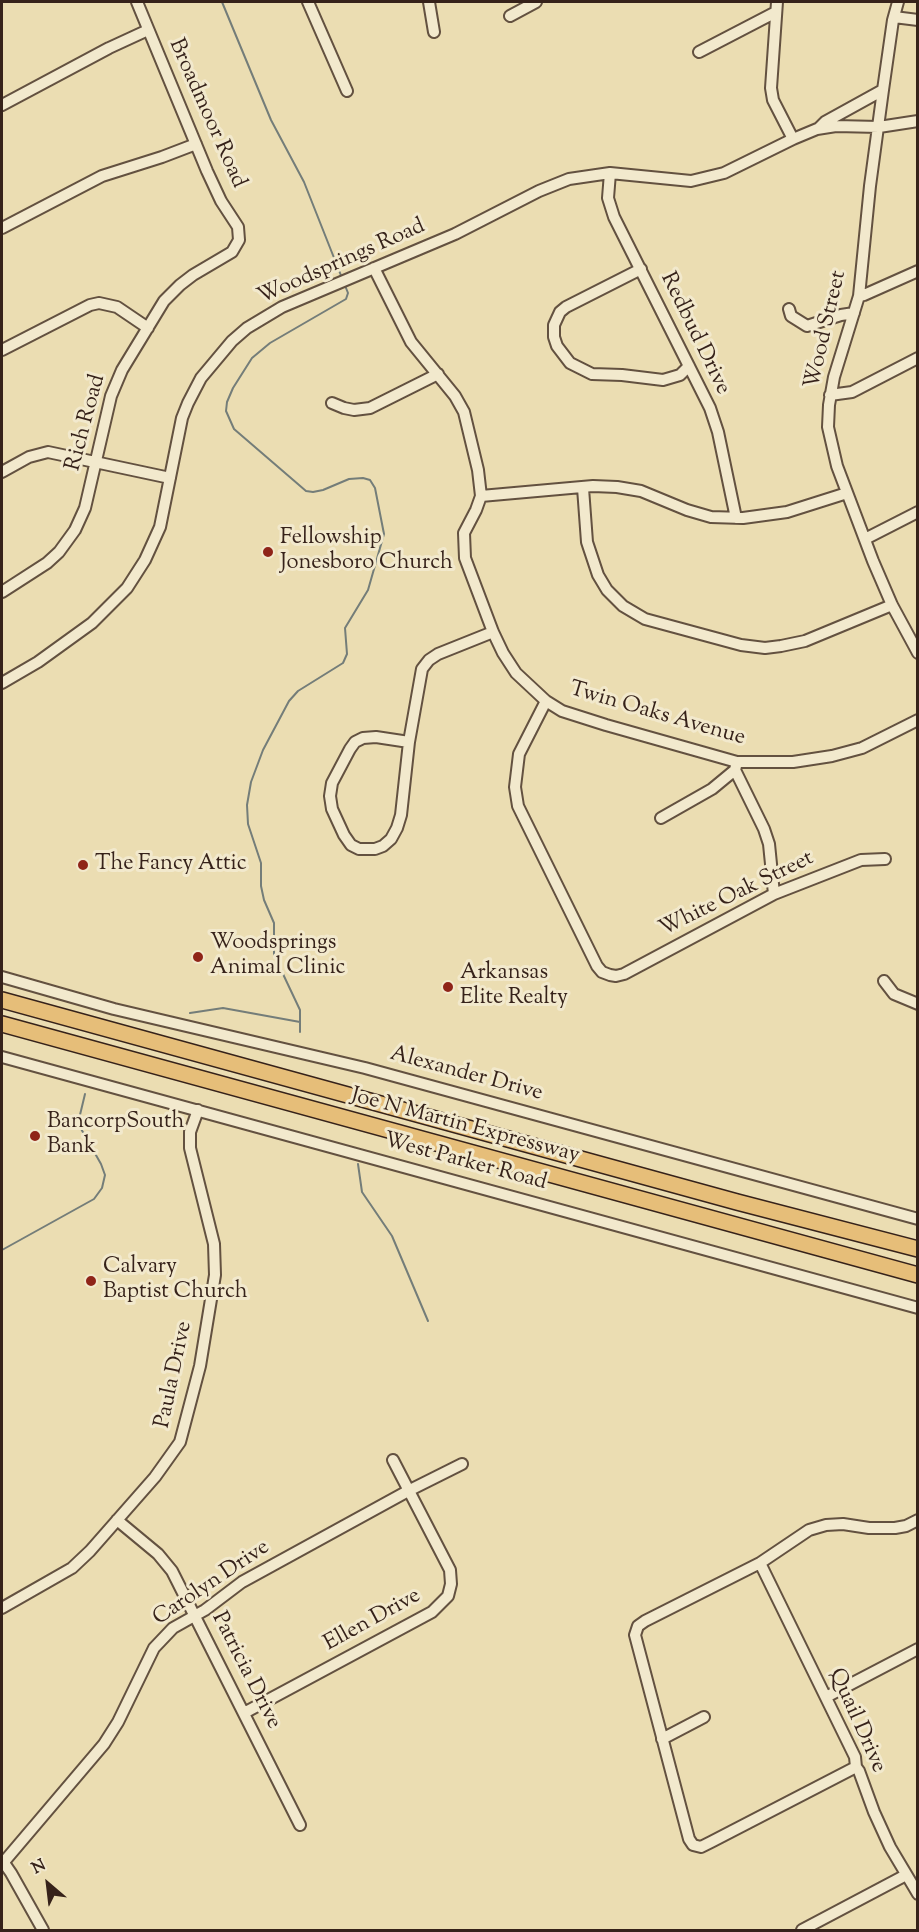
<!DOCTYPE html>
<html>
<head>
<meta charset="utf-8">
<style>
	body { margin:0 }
	#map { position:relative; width:919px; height:1932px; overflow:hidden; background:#ebddb2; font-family:"Sorts Mill Goudy",serif }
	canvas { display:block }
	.frame { position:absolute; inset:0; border:3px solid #36221a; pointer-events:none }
	.north { position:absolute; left:18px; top:1854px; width:60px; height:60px; -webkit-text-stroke:4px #f2e9cd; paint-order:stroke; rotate:332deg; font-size:16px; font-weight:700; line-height:24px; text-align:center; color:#36221a }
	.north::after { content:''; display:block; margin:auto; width:21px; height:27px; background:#36221a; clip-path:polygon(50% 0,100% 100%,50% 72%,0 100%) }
</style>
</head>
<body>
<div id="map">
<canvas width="919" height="1932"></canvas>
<div class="frame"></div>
<div class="north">N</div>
</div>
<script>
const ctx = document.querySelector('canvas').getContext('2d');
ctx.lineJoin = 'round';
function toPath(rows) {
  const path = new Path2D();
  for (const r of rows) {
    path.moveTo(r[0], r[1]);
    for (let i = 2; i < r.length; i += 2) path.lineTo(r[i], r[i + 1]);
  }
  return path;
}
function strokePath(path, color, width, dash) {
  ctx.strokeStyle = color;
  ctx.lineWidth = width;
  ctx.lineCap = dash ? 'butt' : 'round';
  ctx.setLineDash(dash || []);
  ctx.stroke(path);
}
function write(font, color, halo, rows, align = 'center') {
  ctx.font = font + ' "Sorts Mill Goudy",serif';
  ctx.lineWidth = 6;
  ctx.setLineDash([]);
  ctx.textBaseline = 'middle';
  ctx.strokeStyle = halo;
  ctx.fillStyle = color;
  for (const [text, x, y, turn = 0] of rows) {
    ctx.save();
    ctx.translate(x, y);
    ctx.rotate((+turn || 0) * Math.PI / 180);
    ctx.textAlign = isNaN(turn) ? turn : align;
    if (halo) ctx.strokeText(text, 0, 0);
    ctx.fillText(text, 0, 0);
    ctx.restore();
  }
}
const stream = toPath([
	[222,2,271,120,304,182,342,278],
	[190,1013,223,1008,300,1022],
	[300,1032,300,1010,274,955,274,923,264,900,261,886,261,863,248,824,247,805,251,782,263,750,289,701,298,691,343,663,347,654,345,628,368,590,384,534,375,488,370,480,363,478,349,479,323,490,313,492,306,491,234,429,226,411,227,402,233,388,252,358,270,343,346,299,348,293,344,283],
	[358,1164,362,1192,392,1236,428,1321],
	[2,1250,94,1199,102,1188,105,1175,101,1164,80,1127,79,1119,85,1094]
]);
const minor = toPath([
	[308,2,347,91],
	[429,2,434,32],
	[777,2,771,88,773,100,793,139],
	[898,2,893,20,883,90,870,186,859,296,834,377,829,405,828,427,837,466,873,561,892,605,918,653],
	[510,16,536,2],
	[894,17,918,20],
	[699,52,776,12],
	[2,105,109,48,148,30],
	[819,128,825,122,883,90],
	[610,173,608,198,614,217,710,408,718,432,736,518],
	[2,228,102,176,162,157,196,144],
	[374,268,411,342,455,396,464,412,478,470,481,496,476,510,464,533,465,558,493,632,503,653,516,673,546,701,562,711,606,725,737,762,793,762,832,756,862,748,918,720],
	[641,269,566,307,560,312,554,325,554,337,557,346,570,363,592,374,622,375,663,380,680,375,689,366],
	[859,296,864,295,918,271],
	[789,309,791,316,807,326,841,315,854,313],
	[2,350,90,305,99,303,117,307,148,328],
	[830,395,852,392,918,358],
	[332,403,344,408,354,410,370,408,438,374],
	[2,472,29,457,48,452,170,478],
	[583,488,587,542,598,575,607,590,623,606,645,619,741,645,765,648,781,646,805,641,892,605],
	[481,496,593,486,617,487,641,491,687,510,711,517,743,518,787,512,847,493],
	[865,539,918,512],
	[2,592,47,563,59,552,75,530,85,508,111,396,122,370,164,301,180,285,193,275,232,252,239,240,238,227,221,201,207,171,137,2],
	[2,683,38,662,92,623,127,588,145,560,160,527,182,418,188,403,201,378,232,341,247,328,282,307,455,234,539,191,569,179,610,173,691,181,724,173,793,139,817,129,836,126,879,127,918,121],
	[546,701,519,754,515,787,518,806,597,966,602,972,610,975,616,976,624,974,774,894,861,860,885,859],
	[409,742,376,737,363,738,355,742,350,749,332,783,330,796,332,809,344,835,351,845,359,849,375,849,383,846,391,839,397,828,401,815,409,742,422,669,429,660,438,654,493,632],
	[737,762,735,770,764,829,769,844,774,894],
	[661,818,712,789,735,770],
	[2,977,114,1009,365,1068,918,1219],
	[884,981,894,994,918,1004],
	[2,1057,918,1308],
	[117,1520,158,1554,172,1571,300,1825],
	[760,1563,855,1757,856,1767,859,1771,874,1812,890,1847,918,1894],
	[2,1608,72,1568,90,1551,155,1477,180,1442,200,1366,215,1275,214,1244,190,1148,190,1132,198,1110],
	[826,1697,918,1649],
	[244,1713,432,1612,448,1596,451,1584,450,1570,393,1460],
	[662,1739,704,1717],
	[856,1767,711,1842,701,1847,693,1845,689,1839,635,1635,638,1626,645,1621,760,1563,809,1530,826,1525,843,1524,869,1528,895,1528,906,1526,918,1520],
	[2,1860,11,1873,43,1930],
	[3,1863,104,1744,118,1722,154,1648,173,1628,205,1610,242,1582,408,1491,462,1464],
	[802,1930,906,1875]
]);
const highway = toPath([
	[2,1000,737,1202,918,1249],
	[2,1024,918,1275]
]);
const markers = [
	[268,552,6,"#8f2418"],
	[83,865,6,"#8f2418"],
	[198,957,6,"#8f2418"],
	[448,987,6,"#8f2418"],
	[35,1136,6,"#8f2418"],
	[91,1281,6,"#8f2418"]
];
const streetNames = [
	["Broadmoor Road",206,114,66],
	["Woodsprings Road",342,263,-24],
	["Wood Street",827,330,-77],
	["Redbud Drive",694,334,64],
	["Rich Road",87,423,-75],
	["Twin Oaks Avenue",657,715,16],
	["White Oak Street",737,895,-26],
	["Alexander Drive",466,1075,15],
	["Joe N Martin Expressway",465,1127,15],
	["West Parker Road",465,1163,15],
	["Paula Drive",175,1375,-78],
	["Carolyn Drive",212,1584,-34],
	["Ellen Drive",373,1621,-29],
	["Patricia Drive",245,1671,63],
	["Quail Drive",856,1721,66]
];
const poiNames = [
	["Fellowship",280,539],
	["Jonesboro Church",280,564],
	["The Fancy Attic",95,865],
	["Woodsprings",210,944],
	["Animal Clinic",210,969],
	["Arkansas",460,974],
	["Elite Realty",460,999],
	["BancorpSouth",47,1123],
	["Bank",47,1148],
	["Calvary",103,1268],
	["Baptist Church",103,1293]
];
strokePath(stream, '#747d79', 2);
strokePath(minor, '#635140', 14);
strokePath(highway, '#36221a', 18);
strokePath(minor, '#f2e9cd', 10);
strokePath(highway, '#e6be79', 15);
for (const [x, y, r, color] of markers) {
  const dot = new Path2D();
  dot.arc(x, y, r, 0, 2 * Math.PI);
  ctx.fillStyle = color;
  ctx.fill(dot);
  strokePath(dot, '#f2e9cd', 2);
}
write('22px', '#36221a', '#f2e9cd', streetNames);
write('22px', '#36221a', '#f2e9cd', poiNames, 'left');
</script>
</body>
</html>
